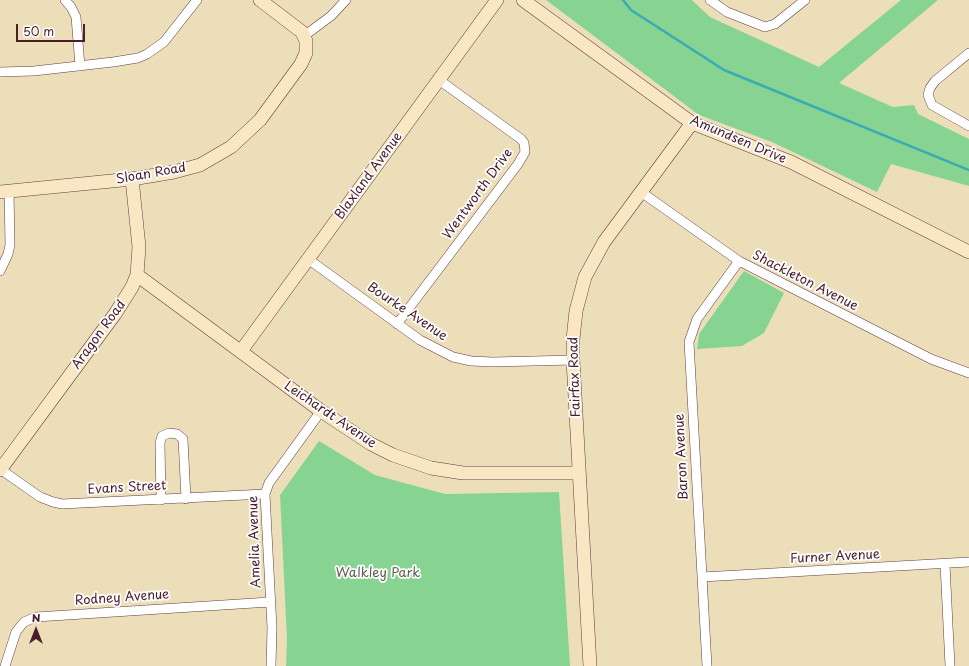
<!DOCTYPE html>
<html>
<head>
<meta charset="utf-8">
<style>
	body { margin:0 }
	#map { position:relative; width:969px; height:666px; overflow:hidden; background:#eddeba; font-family:"Playpen Sans",sans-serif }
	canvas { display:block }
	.north { position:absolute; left:16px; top:610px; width:40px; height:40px; -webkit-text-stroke:3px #fff; paint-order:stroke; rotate:0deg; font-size:11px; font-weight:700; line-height:16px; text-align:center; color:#4a1f2b }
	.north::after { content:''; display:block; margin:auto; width:14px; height:18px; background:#4a1f2b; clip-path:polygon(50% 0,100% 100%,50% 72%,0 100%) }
	.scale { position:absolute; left:16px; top:24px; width:69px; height:18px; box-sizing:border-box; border:2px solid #4a1f2b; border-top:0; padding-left:5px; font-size:12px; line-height:14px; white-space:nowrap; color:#4a1f2b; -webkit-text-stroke:3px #fff; paint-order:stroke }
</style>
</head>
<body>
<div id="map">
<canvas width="969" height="666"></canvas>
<div class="north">N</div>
<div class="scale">50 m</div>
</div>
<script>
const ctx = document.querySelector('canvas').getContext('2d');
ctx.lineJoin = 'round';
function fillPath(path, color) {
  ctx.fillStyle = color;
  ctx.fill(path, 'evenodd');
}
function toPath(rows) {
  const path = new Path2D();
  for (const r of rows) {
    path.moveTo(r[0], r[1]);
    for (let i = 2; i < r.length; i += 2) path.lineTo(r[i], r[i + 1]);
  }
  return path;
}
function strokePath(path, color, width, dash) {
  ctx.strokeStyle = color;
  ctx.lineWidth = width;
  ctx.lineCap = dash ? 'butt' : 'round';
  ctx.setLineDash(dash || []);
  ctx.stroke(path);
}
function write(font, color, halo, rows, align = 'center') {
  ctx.font = font + ' "Playpen Sans",sans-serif';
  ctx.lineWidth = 3.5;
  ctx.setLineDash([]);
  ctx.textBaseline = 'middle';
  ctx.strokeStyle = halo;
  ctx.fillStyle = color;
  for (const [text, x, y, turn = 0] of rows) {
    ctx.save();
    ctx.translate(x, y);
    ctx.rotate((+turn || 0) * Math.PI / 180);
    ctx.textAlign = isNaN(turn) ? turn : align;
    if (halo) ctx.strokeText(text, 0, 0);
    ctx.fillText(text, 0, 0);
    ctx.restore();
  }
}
const green = toPath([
	[546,0,692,0,710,17,819,67,901,0,938,0,839,83,893,107,914,105,918,114,969,139,969,186,891,164,877,192,772,142,699,115],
	[744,271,784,293,764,333,742,346,697,349,699,334],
	[319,441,375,475,445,494,559,492,570,666,286,666,287,639,280,495]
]);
const stream = toPath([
	[623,0,631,10,724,70,969,170]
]);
const street = toPath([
	[65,0,71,7,76,17,80,66],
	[710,0,727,12,765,27,775,24,805,0],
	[304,36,331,16,346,0],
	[969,53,935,81,930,88,928,95,932,105,969,126],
	[0,72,34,71,113,62,138,58,147,54,164,42,197,0],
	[641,192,739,261,931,359,969,373],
	[308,259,420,340,453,357,471,361,493,362,573,360],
	[0,271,8,254,10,245,9,191],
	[397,324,518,164,525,152,524,143,521,139,439,80],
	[0,469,40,497,53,502,62,504,265,494],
	[161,500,160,443,162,436,169,433,177,434,183,439,186,499],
	[945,564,950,666],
	[702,577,969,562],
	[5,666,16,632,24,622,36,617,270,602],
	[271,666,272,628,265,494,269,483,321,411],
	[707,666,689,342,697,319,739,261]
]);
const secondary = toPath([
	[523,0,692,123,791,162,969,252],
	[0,192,132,179,174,172,200,165,231,147,260,120,301,64,306,53,306,41,302,32,260,0],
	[137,275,321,411,371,444,393,455,431,468,463,473,579,473],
	[241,351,497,0],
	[0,470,115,314,132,287,137,275,139,247,132,179],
	[590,666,573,360,573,339,576,311,585,277,604,242,692,123]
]);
const streetNames = [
	["Amundsen Drive",738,140,23],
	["Sloan Road",151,174,-10],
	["Blaxland Avenue",369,176,-54],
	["Wentworth Drive",478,194,-54],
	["Shackleton Avenue",805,281,27],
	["Bourke Avenue",407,312,34],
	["Aragon Road",99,335,-54],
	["Fairfax Road",575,377,-92],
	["Leichardt Avenue",330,415,34],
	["Baron Avenue",682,457,-93],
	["Evans Street",127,488,-3],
	["Amelia Avenue",255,542,-92],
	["Furner Avenue",835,557,-3],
	["Rodney Avenue",122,598,-4]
];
const parkNames = [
	["Walkley Park",378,573]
];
fillPath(green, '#87d492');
strokePath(stream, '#39abb2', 2.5);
strokePath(street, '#623c40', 10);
strokePath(secondary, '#623c40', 14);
strokePath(street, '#fff', 9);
strokePath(secondary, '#f9e7c3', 13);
write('13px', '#4a1f2b', '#fff', streetNames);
write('13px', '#5f5e4f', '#fff', parkNames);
</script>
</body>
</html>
